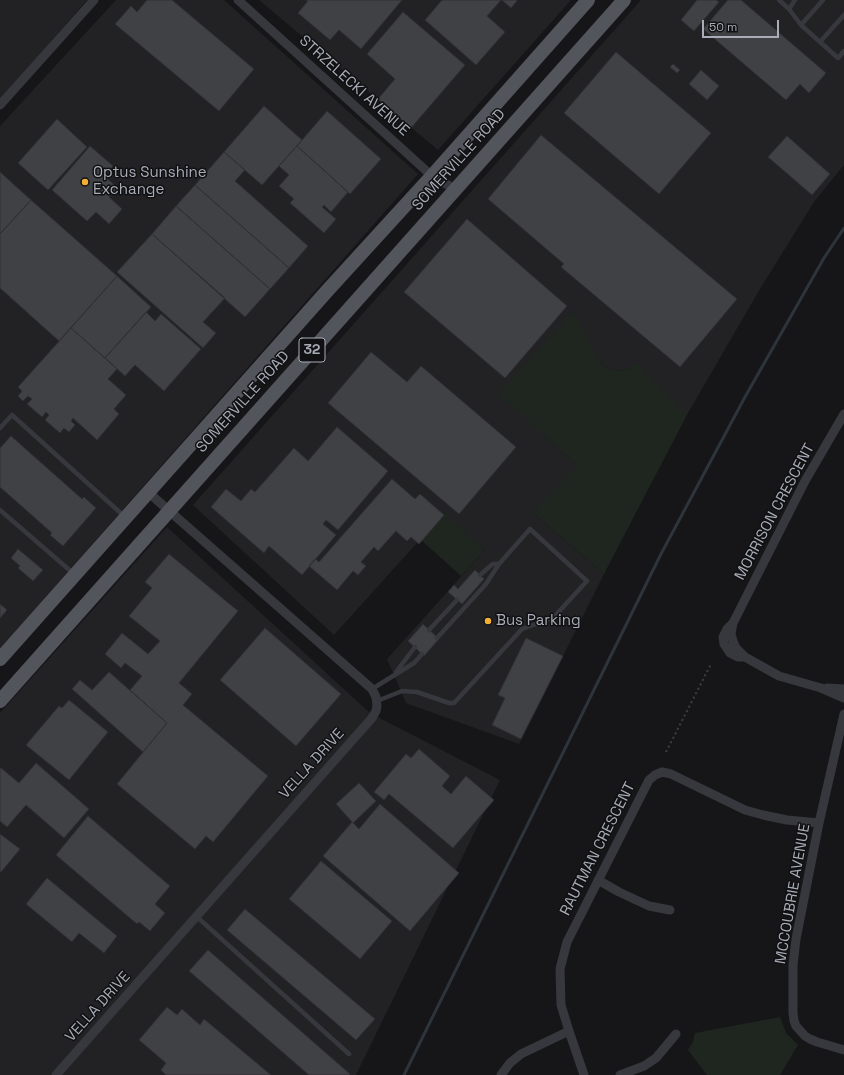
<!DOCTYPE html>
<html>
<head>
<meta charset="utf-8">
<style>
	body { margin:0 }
	#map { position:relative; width:844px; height:1075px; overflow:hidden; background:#161618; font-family:"Space Grotesk",sans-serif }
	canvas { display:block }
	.scale { position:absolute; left:702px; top:20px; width:77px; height:18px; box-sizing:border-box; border:2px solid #a8adb8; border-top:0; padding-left:5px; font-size:12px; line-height:14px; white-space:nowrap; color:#a8adb8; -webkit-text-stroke:3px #111113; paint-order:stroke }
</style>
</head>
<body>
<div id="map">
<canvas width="844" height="1075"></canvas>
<div class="scale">50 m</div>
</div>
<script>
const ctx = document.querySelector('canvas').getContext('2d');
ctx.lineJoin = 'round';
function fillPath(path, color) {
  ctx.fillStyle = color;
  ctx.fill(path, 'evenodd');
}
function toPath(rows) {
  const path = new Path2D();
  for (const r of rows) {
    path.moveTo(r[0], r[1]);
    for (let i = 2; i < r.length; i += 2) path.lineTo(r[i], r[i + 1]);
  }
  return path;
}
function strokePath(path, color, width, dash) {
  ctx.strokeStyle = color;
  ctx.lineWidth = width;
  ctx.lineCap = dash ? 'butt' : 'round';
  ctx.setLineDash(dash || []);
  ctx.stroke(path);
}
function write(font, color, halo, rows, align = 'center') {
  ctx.font = font + ' "Space Grotesk",sans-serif';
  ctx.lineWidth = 3;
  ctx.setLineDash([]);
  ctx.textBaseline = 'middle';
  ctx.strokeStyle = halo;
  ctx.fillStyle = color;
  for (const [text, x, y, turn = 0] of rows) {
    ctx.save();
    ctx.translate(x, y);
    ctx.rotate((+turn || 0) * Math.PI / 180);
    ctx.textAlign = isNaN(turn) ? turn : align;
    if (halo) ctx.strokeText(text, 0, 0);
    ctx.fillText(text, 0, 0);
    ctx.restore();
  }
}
const built = toPath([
	[0,0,87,0,0,99],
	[116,0,224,0,418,174,0,649,0,126],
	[259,0,571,0,438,150],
	[641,0,844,0,844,165,814,202,760,289,688,413,686,415,630,368,618,371,609,369,602,365,598,358,499,394,577,465,534,514,604,574,519,744,406,703,387,659,485,550,444,513,334,635,193,505],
	[167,527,370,713,500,780,356,1075,0,1075,0,713]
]);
const green = toPath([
	[574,311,598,358,602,365,609,369,618,371,630,368,635,363,686,414,688,413,604,574,533,513,577,465,498,394],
	[444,512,485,550,461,576,420,539],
	[780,1017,786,1033,798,1045,780,1075,707,1075,688,1050,693,1042,695,1033]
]);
const stream = toPath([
	[404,1075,661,554,745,397,824,258,844,228]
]);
const building = toPath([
	[147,0,172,0,254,69,219,111,115,24,131,6,137,12,147,0],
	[306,0,402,0,361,49,339,30,330,40,298,13,308,1,306,0],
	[442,0,501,0,487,16,505,32,476,65,425,20,442,0],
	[502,0,516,0,517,1,511,8,502,0],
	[697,0,716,0,719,2,694,31,681,20,697,0],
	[728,0,741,0,826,73,809,93,800,84,786,100,703,29,728,0],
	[403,12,465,65,411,128,378,99,395,79,367,54,403,12],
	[616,52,711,133,659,194,564,113,616,52],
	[673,64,680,70,677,73,670,67,673,64],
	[701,70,719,86,707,100,689,84,701,70],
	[264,106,302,140,262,185,224,152,264,106],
	[327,111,381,159,350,194,297,146,327,111],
	[57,119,87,147,48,190,18,163,57,119],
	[541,135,737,299,680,367,561,267,564,264,488,199,541,135],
	[787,136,830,174,812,195,768,157,787,136],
	[90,146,113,166,104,176,118,188,109,197,122,209,109,224,96,212,87,221,52,190,90,146],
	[297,146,348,192,331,212,324,205,322,207,336,219,324,233,290,203,294,199,279,186,289,175,279,166,297,146],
	[224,152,245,170,235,181,308,246,289,268,195,185,224,152],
	[0,172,31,200,0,234,0,172],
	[195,185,289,268,270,289,176,206,195,185],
	[31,200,117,276,59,341,0,288,0,234,31,200],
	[176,206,270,289,245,317,152,234,176,206],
	[467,219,567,306,505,378,404,292,467,219],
	[152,234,225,298,203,322,216,333,203,348,117,272,152,234],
	[117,276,151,307,105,358,71,328,117,276],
	[146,312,155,321,161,314,201,349,164,391,135,365,125,376,105,358,146,312],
	[71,328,117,369,108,379,126,395,114,409,119,414,97,440,73,418,71,421,75,425,69,432,64,428,60,433,45,420,49,415,46,412,42,417,27,404,32,399,28,396,23,401,18,396,22,391,18,387,71,328],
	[371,352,407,382,421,366,516,447,459,514,328,403,371,352],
	[337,427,388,471,338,530,326,520,323,524,336,535,302,575,269,546,264,553,211,507,226,489,241,501,251,489,255,492,294,448,308,461,337,427],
	[11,436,82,499,84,497,96,508,63,546,50,535,52,533,0,487,0,448,11,436],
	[392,479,415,499,420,494,444,515,419,544,411,537,407,541,396,531,378,551,374,547,361,562,366,566,358,575,353,571,337,590,309,566,315,559,319,562,392,479],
	[18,549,43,570,33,581,18,568,20,566,11,558,18,549],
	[169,554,238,611,179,683,192,694,183,705,268,776,213,842,206,836,195,849,117,784,167,723,130,690,142,676,125,663,121,668,105,654,122,633,148,654,160,641,129,616,152,588,145,582,169,554],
	[475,570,484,579,462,604,448,592,454,585,458,589,475,570],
	[0,604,7,610,0,618,0,604],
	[423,624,439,639,424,656,408,641,423,624],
	[265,628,341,694,296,746,220,680,265,628],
	[526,638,563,656,521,739,492,725,505,698,498,695,526,638],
	[109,672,167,723,143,752,72,689,80,680,92,690,109,672],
	[69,700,108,732,69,780,26,745,59,706,62,708,69,700],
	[419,749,450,776,442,786,451,794,466,776,494,800,453,848,389,794,384,800,374,792,406,754,411,758,419,749],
	[36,763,89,809,64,838,26,805,7,827,0,821,0,769,1,768,19,783,36,763],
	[359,783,376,801,353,823,336,804,359,783],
	[380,804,459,873,410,931,323,856,352,822,359,829,380,804],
	[88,816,170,886,155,904,165,913,150,931,139,922,137,924,56,855,88,816],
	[0,834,20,849,1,872,0,871,0,834],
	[321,861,392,921,360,959,289,899,321,861],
	[47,878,117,936,104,953,79,933,72,942,26,904,47,878],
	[245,909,375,1019,356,1040,227,930,245,909],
	[208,950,350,1074,349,1075,309,1075,189,971,208,950],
	[167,1007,177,1015,182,1009,200,1025,204,1019,271,1075,166,1075,161,1070,166,1063,139,1040,167,1007]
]);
const path = toPath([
	[666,752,711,664]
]);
const lane = toPath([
	[779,0,789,9,801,25,838,58,844,51],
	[789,9,795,0],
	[801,25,823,0],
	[820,42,844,15],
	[0,428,12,415,125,517],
	[0,510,74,574],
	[480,575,489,567,493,564,499,564],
	[429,630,457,600],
	[396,672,415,647],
	[372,689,414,663,422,654],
	[377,701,402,691,417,692,449,703,454,703,522,629,553,618,587,581,530,529,499,564,486,584,437,638],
	[196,916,349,1054]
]);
const street = toPath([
	[238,0,432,176,455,189],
	[0,105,94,0],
	[733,623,731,634,733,641,736,648,745,657,779,676,821,688,844,698],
	[745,657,738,657,730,653,724,644,723,637,727,629,733,623,805,481,844,414],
	[827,688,844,689],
	[844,714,819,823,796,939,793,965,793,1013,794,1021,796,1026,805,1036,810,1039,817,1042,844,1050],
	[598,880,619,892,649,906,670,910],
	[56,1075,372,718,376,711,377,706,376,697,372,689,149,493],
	[501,1075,510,1063,521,1054,569,1031],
	[584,1075,569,1031,561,1005,560,969,567,942,649,780,655,775,662,772,671,774,745,810,763,815,787,820,819,823],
	[620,1075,644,1066,656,1058,676,1034]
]);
const primary = toPath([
	[0,659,327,291,432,176,588,0],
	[0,701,624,0]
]);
const markers = [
	[85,182,4,"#f2b134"],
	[488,621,4,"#f2b134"]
];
const shields = [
	[312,350,26]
];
const shieldNames = [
	["32",312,350]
];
const streetNames = [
	["STRZELECKI AVENUE",354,86,42],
	["SOMERVILLE ROAD",459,160,-48],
	["SOMERVILLE ROAD",243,402,-48],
	["MORRISON CRESCENT",775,512,-62],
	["VELLA DRIVE",312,764,-48],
	["RAUTMAN CRESCENT",598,849,-63],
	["MCCOUBRIE AVENUE",793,894,-80],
	["VELLA DRIVE",98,1007,-48]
];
const poiNames = [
	["Optus Sunshine",93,173],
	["Exchange",93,190],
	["Bus Parking",496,621]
];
fillPath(built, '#222225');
fillPath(green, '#1e261f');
strokePath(stream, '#2c353c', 3);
fillPath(building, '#404145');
strokePath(building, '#303034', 1);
strokePath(path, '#3d3f44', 2, [2, 3]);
strokePath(lane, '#37383d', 4.5);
strokePath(street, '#37383d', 9);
strokePath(primary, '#53555c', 14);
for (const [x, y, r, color] of markers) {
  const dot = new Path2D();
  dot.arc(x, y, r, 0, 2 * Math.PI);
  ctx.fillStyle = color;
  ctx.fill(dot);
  strokePath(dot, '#111113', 1.5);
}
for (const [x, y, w] of shields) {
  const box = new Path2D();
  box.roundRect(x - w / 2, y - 12, w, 24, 3);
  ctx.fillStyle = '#111113';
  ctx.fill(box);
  strokePath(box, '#a8adb8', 1);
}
write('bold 14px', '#a8adb8', null, shieldNames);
write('15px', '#a8adb8', '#111113', streetNames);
write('15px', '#a8adb8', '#111113', poiNames, 'left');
</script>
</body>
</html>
